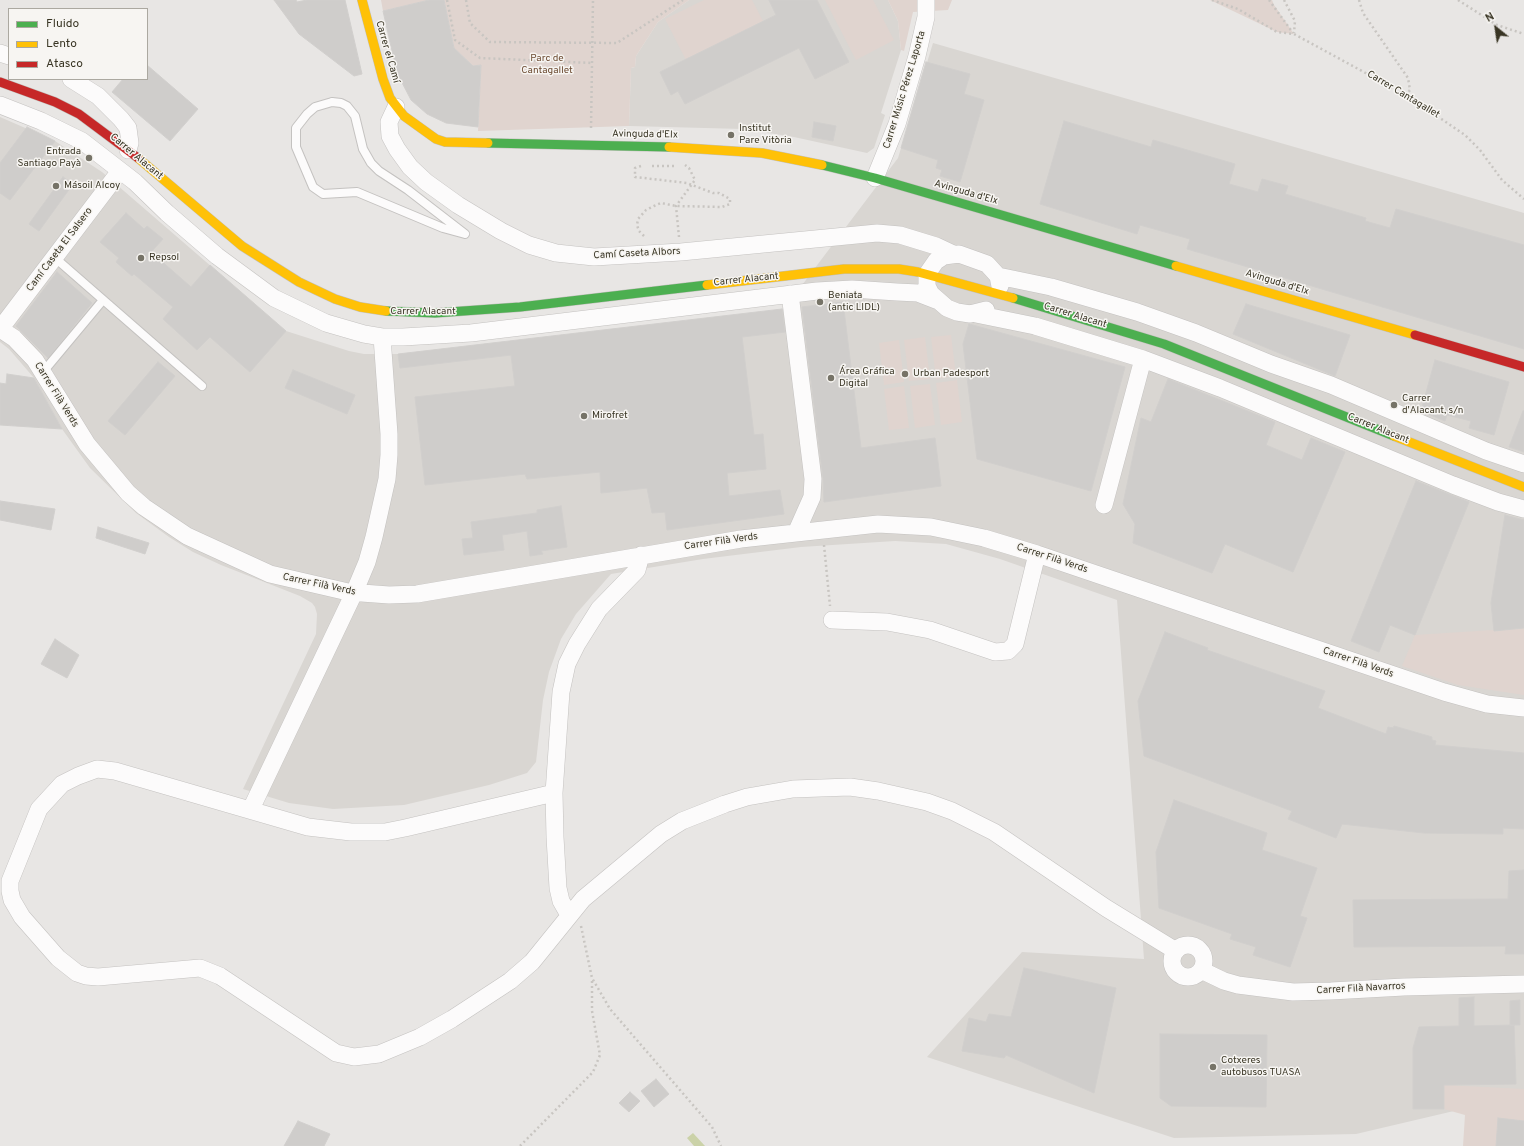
<!DOCTYPE html>
<html>
<head>
<meta charset="utf-8">
<style>
	body { margin:0 }
	#map { position:relative; width:1524px; height:1146px; overflow:hidden; background:#e8e6e4; font-family:Overpass,sans-serif }
	canvas { display:block }
	.legend { position:absolute; left:8px; top:8px; width:140px; height:72px; box-sizing:border-box; background:#f7f5f2; border:1px solid #aba8a0; margin:0; padding:5px 7px; list-style:none; font-size:12px; color:#393524 }
	.legend li { display:flex; align-items:center; gap:8px; height:20px }
	.legend b { width:20px; border:1px solid #aba8a0 }
	.north { position:absolute; left:1476px; top:8px; width:40px; height:40px; -webkit-text-stroke:3px #f7f5f2; paint-order:stroke; rotate:330deg; font-size:11px; font-weight:700; line-height:16px; text-align:center; color:#393524 }
	.north::after { content:''; display:block; margin:auto; width:14px; height:18px; background:#393524; clip-path:polygon(50% 0,100% 100%,50% 72%,0 100%) }
</style>
</head>
<body>
<div id="map">
<canvas width="1524" height="1146"></canvas>
<ul class="legend">
<li><b style="height:5px;background:#4caf50"></b>Fluido</li>
<li><b style="height:5px;background:#ffc107"></b>Lento</li>
<li><b style="height:5px;background:#c62828"></b>Atasco</li>
</ul>
<div class="north">N</div>
</div>
<script>
const ctx = document.querySelector('canvas').getContext('2d');
ctx.lineJoin = 'round';
function fillPath(path, color) {
  ctx.fillStyle = color;
  ctx.fill(path, 'evenodd');
}
function toPath(rows) {
  const path = new Path2D();
  for (const r of rows) {
    if (r.length === 3) {
      path.moveTo(r[0] + r[2], r[1]);
      path.arc(r[0], r[1], r[2], 0, 2 * Math.PI);
      continue;
    }
    path.moveTo(r[0], r[1]);
    for (let i = 2; i < r.length; i += 2) path.lineTo(r[i], r[i + 1]);
  }
  return path;
}
function strokePath(path, color, width, dash) {
  ctx.strokeStyle = color;
  ctx.lineWidth = width;
  ctx.lineCap = dash ? 'butt' : 'round';
  ctx.setLineDash(dash || []);
  ctx.stroke(path);
}
function write(font, color, halo, rows, align = 'center') {
  ctx.font = font + ' Overpass,sans-serif';
  ctx.lineWidth = 3;
  ctx.setLineDash([]);
  ctx.textBaseline = 'middle';
  ctx.strokeStyle = halo;
  ctx.fillStyle = color;
  for (const [text, x, y, turn = 0] of rows) {
    ctx.save();
    ctx.translate(x, y);
    ctx.rotate((+turn || 0) * Math.PI / 180);
    ctx.textAlign = isNaN(turn) ? turn : align;
    if (halo) ctx.strokeText(text, 0, 0);
    ctx.fillText(text, 0, 0);
    ctx.restore();
  }
}
const built = toPath([
	[689,0,888,0,898,21,901,50,881,113,885,115,874,148,867,153,794,137,743,129,629,126,631,68,635,67,636,56,658,22],
	[933,43,1524,213,1524,1104,1488,1103,1356,1134,1174,1138,927,1057,1022,952,1144,959,1117,600,1000,559,946,544,895,541,801,547,703,559,611,574,576,614,561,639,549,672,543,700,536,762,527,773,489,785,404,805,333,809,289,803,243,789,316,634,317,614,315,607,312,603,300,596,221,565,193,552,169,537,136,513,90,468,62,429,34,378,9,349,0,342,0,117,55,141,102,172,286,331,349,351,364,354,398,354,784,309,898,158]
]);
const green = toPath([
	[381,0,429,0,383,11],
	[444,0,689,0,658,22,636,56,635,67,631,68,629,126,478,131,481,65,473,66,454,48],
	[704,0,752,0,763,21,686,60,665,19],
	[825,0,873,0,894,40,856,60],
	[888,0,952,0,948,10,913,12,904,51,901,50,898,21],
	[1210,0,1272,0,1274,5,1294,34,1277,32],
	[951,335,956,376,936,379,931,337],
	[925,337,930,379,909,381,904,340],
	[899,340,904,382,884,385,879,343],
	[957,380,962,422,941,425,936,383],
	[930,384,935,425,915,428,910,386],
	[904,386,909,428,889,430,884,389],
	[1524,628,1524,695,1458,685,1402,666,1415,635],
	[1444,1085,1524,1089,1524,1146,1463,1146,1465,1115,1444,1109]
]);
const water = toPath([
	[693,1133,705,1146,694,1146,687,1138]
]);
const building = toPath([
	[274,0,296,0,297,2,307,0,345,0,362,74,354,76,299,34,274,0],
	[429,0,444,0,454,48,473,66,481,65,478,127,446,123,427,114,411,100,397,73,383,11,429,0],
	[769,0,817,0,849,62,815,79,799,48,685,104,678,91,671,95,660,72,776,15,769,0],
	[926,62,970,74,964,94,984,100,960,182,940,176,942,170,936,168,938,160,901,148,926,62],
	[147,65,198,109,170,141,112,92,123,79,147,79,147,65],
	[1064,121,1151,147,1153,140,1235,164,1229,184,1258,192,1262,179,1288,186,1285,194,1366,218,1365,221,1390,228,1396,209,1524,245,1524,349,1187,249,1190,239,1140,225,1137,234,1040,204,1064,121],
	[814,122,836,126,833,141,812,137,814,122],
	[27,127,55,141,10,200,0,193,0,163,27,127],
	[63,177,73,184,39,231,29,224,63,177],
	[126,213,144,229,147,226,163,239,151,252,191,287,210,265,286,331,250,372,210,337,197,350,163,319,173,307,134,274,132,276,116,262,119,258,100,242,126,213],
	[57,272,92,303,48,358,16,326,57,272],
	[843,302,861,448,935,438,941,486,824,502,823,478,802,307,843,302],
	[1246,304,1350,335,1335,376,1233,334,1246,304],
	[782,309,785,332,742,337,754,435,763,434,766,469,727,473,729,496,780,490,784,514,667,530,665,512,652,513,647,488,601,493,600,472,527,479,525,474,425,485,415,397,515,386,511,355,400,368,398,354,782,309],
	[969,324,1125,367,1091,491,977,459,963,344,969,324],
	[1435,360,1509,382,1494,435,1469,428,1471,421,1447,415,1445,421,1421,411,1435,360],
	[158,362,175,376,125,435,108,421,158,362],
	[293,370,355,395,347,414,285,388,293,370],
	[7,374,34,378,62,429,0,425,0,383,6,384,7,374],
	[1168,379,1275,422,1266,445,1302,460,1311,438,1345,452,1293,572,1225,544,1212,573,1133,543,1135,524,1123,504,1141,418,1151,422,1168,379],
	[1523,411,1524,411,1524,452,1509,447,1523,411],
	[1416,481,1469,502,1415,635,1390,625,1379,652,1351,641,1416,481],
	[0,501,55,509,51,530,0,520,0,501],
	[561,506,567,547,541,551,543,554,530,556,527,531,502,535,504,550,464,555,462,539,473,538,471,522,537,513,537,510,561,506],
	[1505,515,1524,520,1524,628,1494,631,1491,603,1505,515],
	[98,527,149,543,145,554,96,538,98,527],
	[1165,632,1208,648,1207,650,1325,691,1318,708,1386,734,1388,727,1393,728,1394,726,1432,737,1432,740,1436,741,1435,745,1524,753,1524,829,1503,828,1503,834,1424,833,1342,824,1336,838,1288,819,1292,811,1144,756,1138,701,1165,632],
	[55,639,79,655,67,678,41,664,55,639],
	[1174,800,1267,833,1262,850,1317,868,1300,916,1307,918,1290,967,1253,955,1256,947,1230,939,1232,934,1159,908,1156,852,1174,800],
	[1524,870,1524,954,1505,954,1506,946,1354,947,1353,900,1508,899,1509,871,1524,870],
	[1024,968,1116,988,1094,1093,1006,1055,1004,1058,962,1051,969,1018,986,1022,989,1014,1011,1017,1024,968],
	[1474,997,1474,1026,1514,1025,1510,1025,1510,1001,1520,1000,1520,1025,1514,1025,1516,1084,1444,1085,1444,1109,1413,1109,1413,1048,1419,1027,1459,1026,1459,998,1474,997],
	[1160,1034,1267,1035,1266,1107,1171,1106,1160,1098,1160,1034],
	[656,1079,669,1094,654,1107,641,1091,656,1079],
	[630,1092,640,1101,629,1112,619,1103,630,1092],
	[1498,1118,1524,1121,1524,1146,1496,1146,1498,1118],
	[298,1121,330,1134,324,1146,284,1146,298,1121]
]);
const path = toPath([
	[447,0,455,40,480,58,592,63],
	[466,0,470,23,490,42,617,43,683,0],
	[1212,0,1238,9,1277,32,1294,34,1406,95,1465,135,1480,150,1502,180,1524,199],
	[1269,0,1293,33],
	[1284,0,1295,21,1294,33],
	[1359,0,1363,13,1408,78,1410,90,1406,95],
	[1458,0,1497,25,1524,34],
	[591,128,593,0],
	[641,166,635,168,635,177,687,183,713,193,719,193,730,199,730,204,722,207,676,206,661,203,654,206,646,210,638,219,637,225,639,231,646,238],
	[652,166,676,166],
	[679,237,676,206,695,180,689,168,685,165],
	[824,545,830,606],
	[581,926,592,978,610,1009,712,1127,721,1146],
	[520,1146,593,1072,600,1055,592,1011,592,979]
]);
const lane = toPath([
	[332,102,341,103,347,106,355,116,363,149,371,163,379,171,408,190,465,234,443,228,357,192,323,194,313,187,296,147,296,128,307,114,315,107,332,102],
	[54,257,202,386],
	[43,372,103,300]
]);
const street = toPath([
	[0,53,9,56],
	[71,79,98,96,121,119,128,128,130,143,128,150],
	[0,105,41,121,82,141,135,182,167,213,217,256,274,298,326,323,364,334,382,337,403,337,471,333,817,291,852,289,897,292,918,293,936,300],
	[396,107,389,122,390,136,397,149,410,167,426,182,458,205,501,231,529,245,556,253,594,257,681,252,877,233,900,235,936,246,953,254],
	[875,178,897,124,917,56,926,17,926,0],
	[998,276,1051,287,1137,312,1196,333,1271,364,1331,385,1486,451,1524,464],
	[790,294,813,479,812,497,796,533],
	[986,310,970,314,957,312,947,308,931,294,927,286,927,274,936,261,944,256,959,254,987,264,998,276,1000,286],
	[976,314,1035,326,1143,359,1220,388,1453,485,1498,502,1524,509],
	[0,329,14,338,35,360,87,444,128,493,144,507,187,536,270,574,348,592,389,595,417,594,741,539,878,524,931,527,984,538,1037,554,1444,692,1487,704,1524,708],
	[0,329,120,171],
	[1104,505,1143,359],
	[832,620,887,622,930,630,995,652,1008,651,1015,644,1037,554],
	[554,793,405,828,385,832,351,832,308,827,115,771,97,769,78,776,62,784,39,809,10,881,10,891,12,900,22,917,58,958,77,973,86,976,98,977,200,968,220,976,336,1053,354,1057,379,1054,420,1037,452,1019,510,981,532,962,583,899,661,834,682,821,725,804,747,797,793,789,850,787,878,791,927,802,952,811,994,832,1106,908,1176,951],
	[251,809,354,593,367,562,374,537,387,479,389,455,389,434,382,337],
	[569,915,561,901,558,888,555,837,554,793,561,692,567,664,577,644,599,609,637,570,641,555],
	[1188,961,16],
	[1201,970,1224,981,1238,985,1293,992,1331,991,1404,987,1524,984]
]);
const fast = toPath([
	[488,143,669,147],
	[822,165,875,178,1176,266],
	[1013,298,1164,344,1394,436],
	[386,311,435,313,520,307,707,285]
]);
const slow = toPath([
	[362,0,383,79,390,98,404,116,436,139,445,142,488,143],
	[669,147,762,153,822,165],
	[138,158,242,246,299,282,335,299,360,307,386,311],
	[1176,266,1415,335],
	[707,285,844,269,899,269,918,272,1013,298],
	[1394,436,1524,487]
]);
const jam = toPath([
	[0,82,55,102,79,114,138,158],
	[1415,335,1524,367]
]);
const markers = [
	[731,135,4,"#767367"],
	[89,158,4,"#767367"],
	[56,186,4,"#767367"],
	[141,258,4,"#767367"],
	[820,302,4,"#767367"],
	[905,374,4,"#767367"],
	[831,378,4,"#767367"],
	[1394,405,4,"#767367"],
	[584,416,4,"#767367"],
	[1213,1067,4,"#767367"]
];
const streetNames = [
	["Carrer el Camí",387,52,74],
	["Carrer Músic Pérez Laporta",905,90,-73],
	["Carrer Cantagallet",1403,95,31],
	["Avinguda d'Elx",645,135,1],
	["Carrer Alacant",136,157,40],
	["Avinguda d'Elx",966,193,16],
	["Camí Caseta El Salsero",60,250,-53],
	["Camí Caseta Albors",637,254,-3],
	["Carrer Alacant",746,280,-6],
	["Avinguda d'Elx",1277,283,17],
	["Carrer Alacant",423,312],
	["Carrer Alacant",1075,316,17],
	["Carrer Filà Verds",56,395,58],
	["Carrer Alacant",1378,429,22],
	["Carrer Filà Verds",721,542,-8],
	["Carrer Filà Verds",1052,559,18],
	["Carrer Filà Verds",319,585,12],
	["Carrer Filà Verds",1358,663,19],
	["Carrer Filà Navarros",1361,989,-3]
];
const parkNames = [
	["Parc de",547,59],
	["Cantagallet",547,71]
];
const poiNames = [
	["Institut",739,129],
	["Pare Vitòria",739,141],
	["Entrada",81,152,"right"],
	["Santiago Payà",81,164,"right"],
	["Másoil Alcoy",64,186],
	["Repsol",149,258],
	["Beniata",828,296],
	["(antic LIDL)",828,308],
	["Área Gráfica",839,372],
	["Digital",839,384],
	["Urban Padesport",913,374],
	["Carrer",1402,399],
	["d'Alacant, s/n",1402,411],
	["Mirofret",592,416],
	["Cotxeres",1221,1061],
	["autobusos TUASA",1221,1073]
];
fillPath(built, '#d9d6d2');
fillPath(green, '#e0d4cf');
fillPath(water, '#cbd2a8');
fillPath(building, '#cfcdcb');
strokePath(building, '#d1cfcd', 1);
strokePath(lane, '#c4c2c0', 10);
strokePath(street, '#c4c2c0', 18);
strokePath(fast, '#c2c0bc', 10);
strokePath(slow, '#c2c0bc', 10);
strokePath(jam, '#c2c0bc', 10);
strokePath(path, '#c8c5c1', 2.5, [2, 3]);
strokePath(lane, '#fcfbfb', 8);
strokePath(street, '#fcfbfb', 17);
strokePath(fast, '#4caf50', 9);
strokePath(slow, '#ffc107', 9);
strokePath(jam, '#c62828', 9);
for (const [x, y, r, color] of markers) {
  const dot = new Path2D();
  dot.arc(x, y, r, 0, 2 * Math.PI);
  ctx.fillStyle = color;
  ctx.fill(dot);
  strokePath(dot, '#f7f5f2', 1.5);
}
write('10px', '#393524', '#f7f5f2', streetNames);
write('10px', '#6c4b32', '#f7f5f2', parkNames);
write('10px', '#393524', '#f7f5f2', poiNames, 'left');
</script>
</body>
</html>
